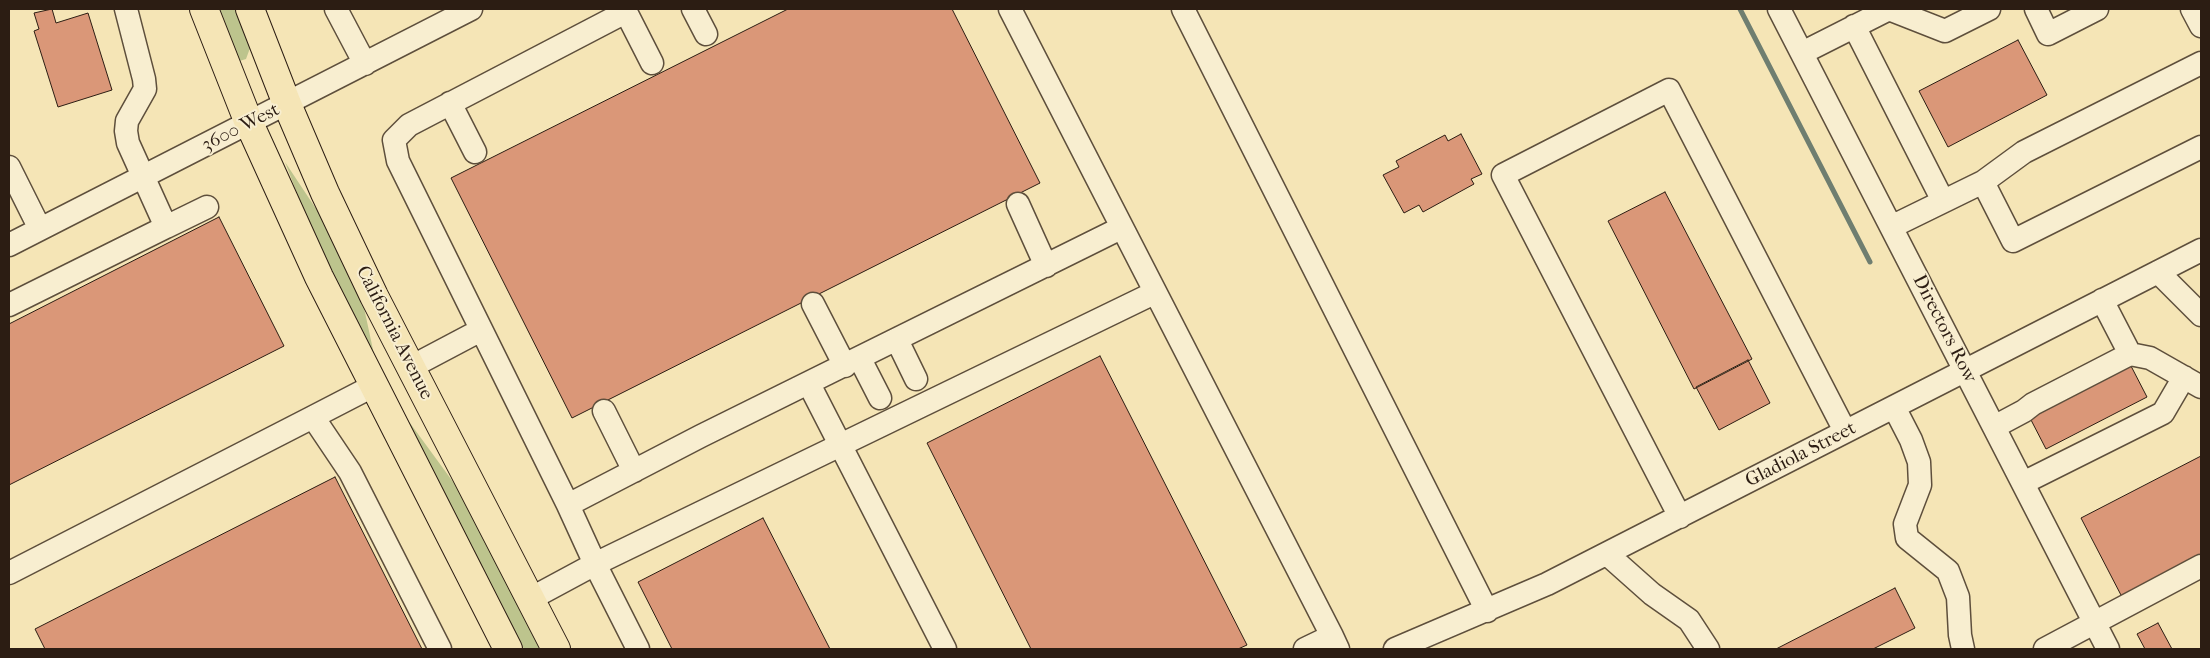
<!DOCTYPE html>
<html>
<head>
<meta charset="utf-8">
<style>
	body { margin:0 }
	#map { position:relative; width:2210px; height:658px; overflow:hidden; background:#f5e5b6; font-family:"IM FELL French Canon",serif }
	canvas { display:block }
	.frame { position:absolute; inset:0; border:10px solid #2c1d13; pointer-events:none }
</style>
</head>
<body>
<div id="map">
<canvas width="2210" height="658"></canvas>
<div class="frame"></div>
</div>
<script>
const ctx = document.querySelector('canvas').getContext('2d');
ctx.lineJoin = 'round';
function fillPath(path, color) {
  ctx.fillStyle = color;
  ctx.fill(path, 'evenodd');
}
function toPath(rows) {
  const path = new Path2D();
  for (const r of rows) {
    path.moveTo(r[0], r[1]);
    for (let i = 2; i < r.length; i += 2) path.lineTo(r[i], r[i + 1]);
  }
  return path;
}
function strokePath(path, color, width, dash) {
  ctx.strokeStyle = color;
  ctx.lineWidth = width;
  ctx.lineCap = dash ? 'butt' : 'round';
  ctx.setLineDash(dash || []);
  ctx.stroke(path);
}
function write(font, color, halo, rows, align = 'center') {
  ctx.font = font + ' "IM FELL French Canon",serif';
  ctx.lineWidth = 4;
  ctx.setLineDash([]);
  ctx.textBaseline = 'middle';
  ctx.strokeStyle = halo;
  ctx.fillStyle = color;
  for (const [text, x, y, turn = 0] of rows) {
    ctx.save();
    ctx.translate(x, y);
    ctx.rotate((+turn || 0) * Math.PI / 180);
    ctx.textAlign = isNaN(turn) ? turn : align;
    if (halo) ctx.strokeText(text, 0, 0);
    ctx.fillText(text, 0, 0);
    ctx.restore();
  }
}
const green = toPath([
	[216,9,242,9,253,40,246,59,236,62],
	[285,162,342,248,360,289,375,359,327,271],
	[399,408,478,516,544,649,524,649]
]);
const stream = toPath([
	[1740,9,1870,262]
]);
const building = toPath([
	[52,9,56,23,88,13,112,90,58,107,34,31,39,29,34,13,52,9],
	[788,9,952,9,1040,183,572,418,451,178,788,9],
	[2018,40,2047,95,1948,147,1919,91,2018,40],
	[1461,134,1482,174,1471,179,1474,184,1423,212,1419,205,1404,213,1383,175,1399,167,1396,161,1445,135,1448,141,1461,134],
	[1665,192,1752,359,1694,389,1608,221,1665,192],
	[219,217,284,346,9,485,9,324,219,217],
	[1100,356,1247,645,1238,649,1031,649,927,443,1100,356],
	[1748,360,1770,403,1719,430,1696,387,1748,360],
	[2131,366,2147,397,2046,449,2030,418,2131,366],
	[2201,456,2201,556,2122,597,2081,518,2201,456],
	[335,477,422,649,45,649,35,629,335,477],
	[763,518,830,649,672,649,638,582,763,518],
	[1895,588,1915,628,1873,649,1776,649,1895,588],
	[2158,623,2172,649,2145,649,2137,634,2158,623]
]);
const minor = toPath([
	[126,9,144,79,145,89,127,121,126,131,128,143,166,227,207,207],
	[336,9,365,64],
	[693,9,706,34],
	[1010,9,1332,636],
	[1183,9,1487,611],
	[1779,9,2108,649],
	[1889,9,1945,31,1989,9],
	[2036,9,2048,34,2097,9],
	[2192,9,2201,26],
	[626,12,652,63],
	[618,16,409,125,394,140,398,161,568,505,595,564,1154,293],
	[1854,26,1943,201],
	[1802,53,1889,9],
	[450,103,475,152],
	[9,167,40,229],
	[1983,182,2024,152,2201,63],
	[1018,204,1046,266],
	[1891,227,1983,182,2013,241,2201,147],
	[9,245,471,9],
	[2158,272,2201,315],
	[2102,300,2130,354,2150,358,2201,387],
	[813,304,845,366],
	[9,305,166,227],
	[897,340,916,379],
	[860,359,880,398],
	[411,367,481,330],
	[809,384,945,649],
	[373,386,313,417,350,472,440,649],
	[1894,407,1911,440,1919,462,1920,485,1905,524,1907,538,1948,571,1958,597,1960,635,1963,649],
	[604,411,634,471],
	[1994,427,2024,411,2033,404,2130,354],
	[2023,483,2163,413,2184,377],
	[568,505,701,436,1121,228],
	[1680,517,1503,175,1669,90,1845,431],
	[1607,554,1652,594,1689,620,1708,649],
	[9,573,313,417],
	[530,599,595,564,638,649],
	[1305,649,1332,636,1338,649],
	[1395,649,1547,584,2201,250],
	[2045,649,2201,566]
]);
const major = toPath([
	[204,9,249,123,319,277,508,649],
	[250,9,287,104,325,193,374,296,556,649]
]);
const streetNames = [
	["3600 West",241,128,-27],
	["Directors Row",1944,329,63],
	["California Avenue",394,333,63],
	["Gladiola Street",1801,455,-27]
];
fillPath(green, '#bdc48d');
strokePath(stream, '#6f7e70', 5);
fillPath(building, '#da9778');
strokePath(building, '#2c1d13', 1);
strokePath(minor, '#5e4f3c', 25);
strokePath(major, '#2c1d13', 30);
strokePath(minor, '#f8eed0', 22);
strokePath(major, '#f5e5b6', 28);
write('19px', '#2c1d13', '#f8eed0', streetNames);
</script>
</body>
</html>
